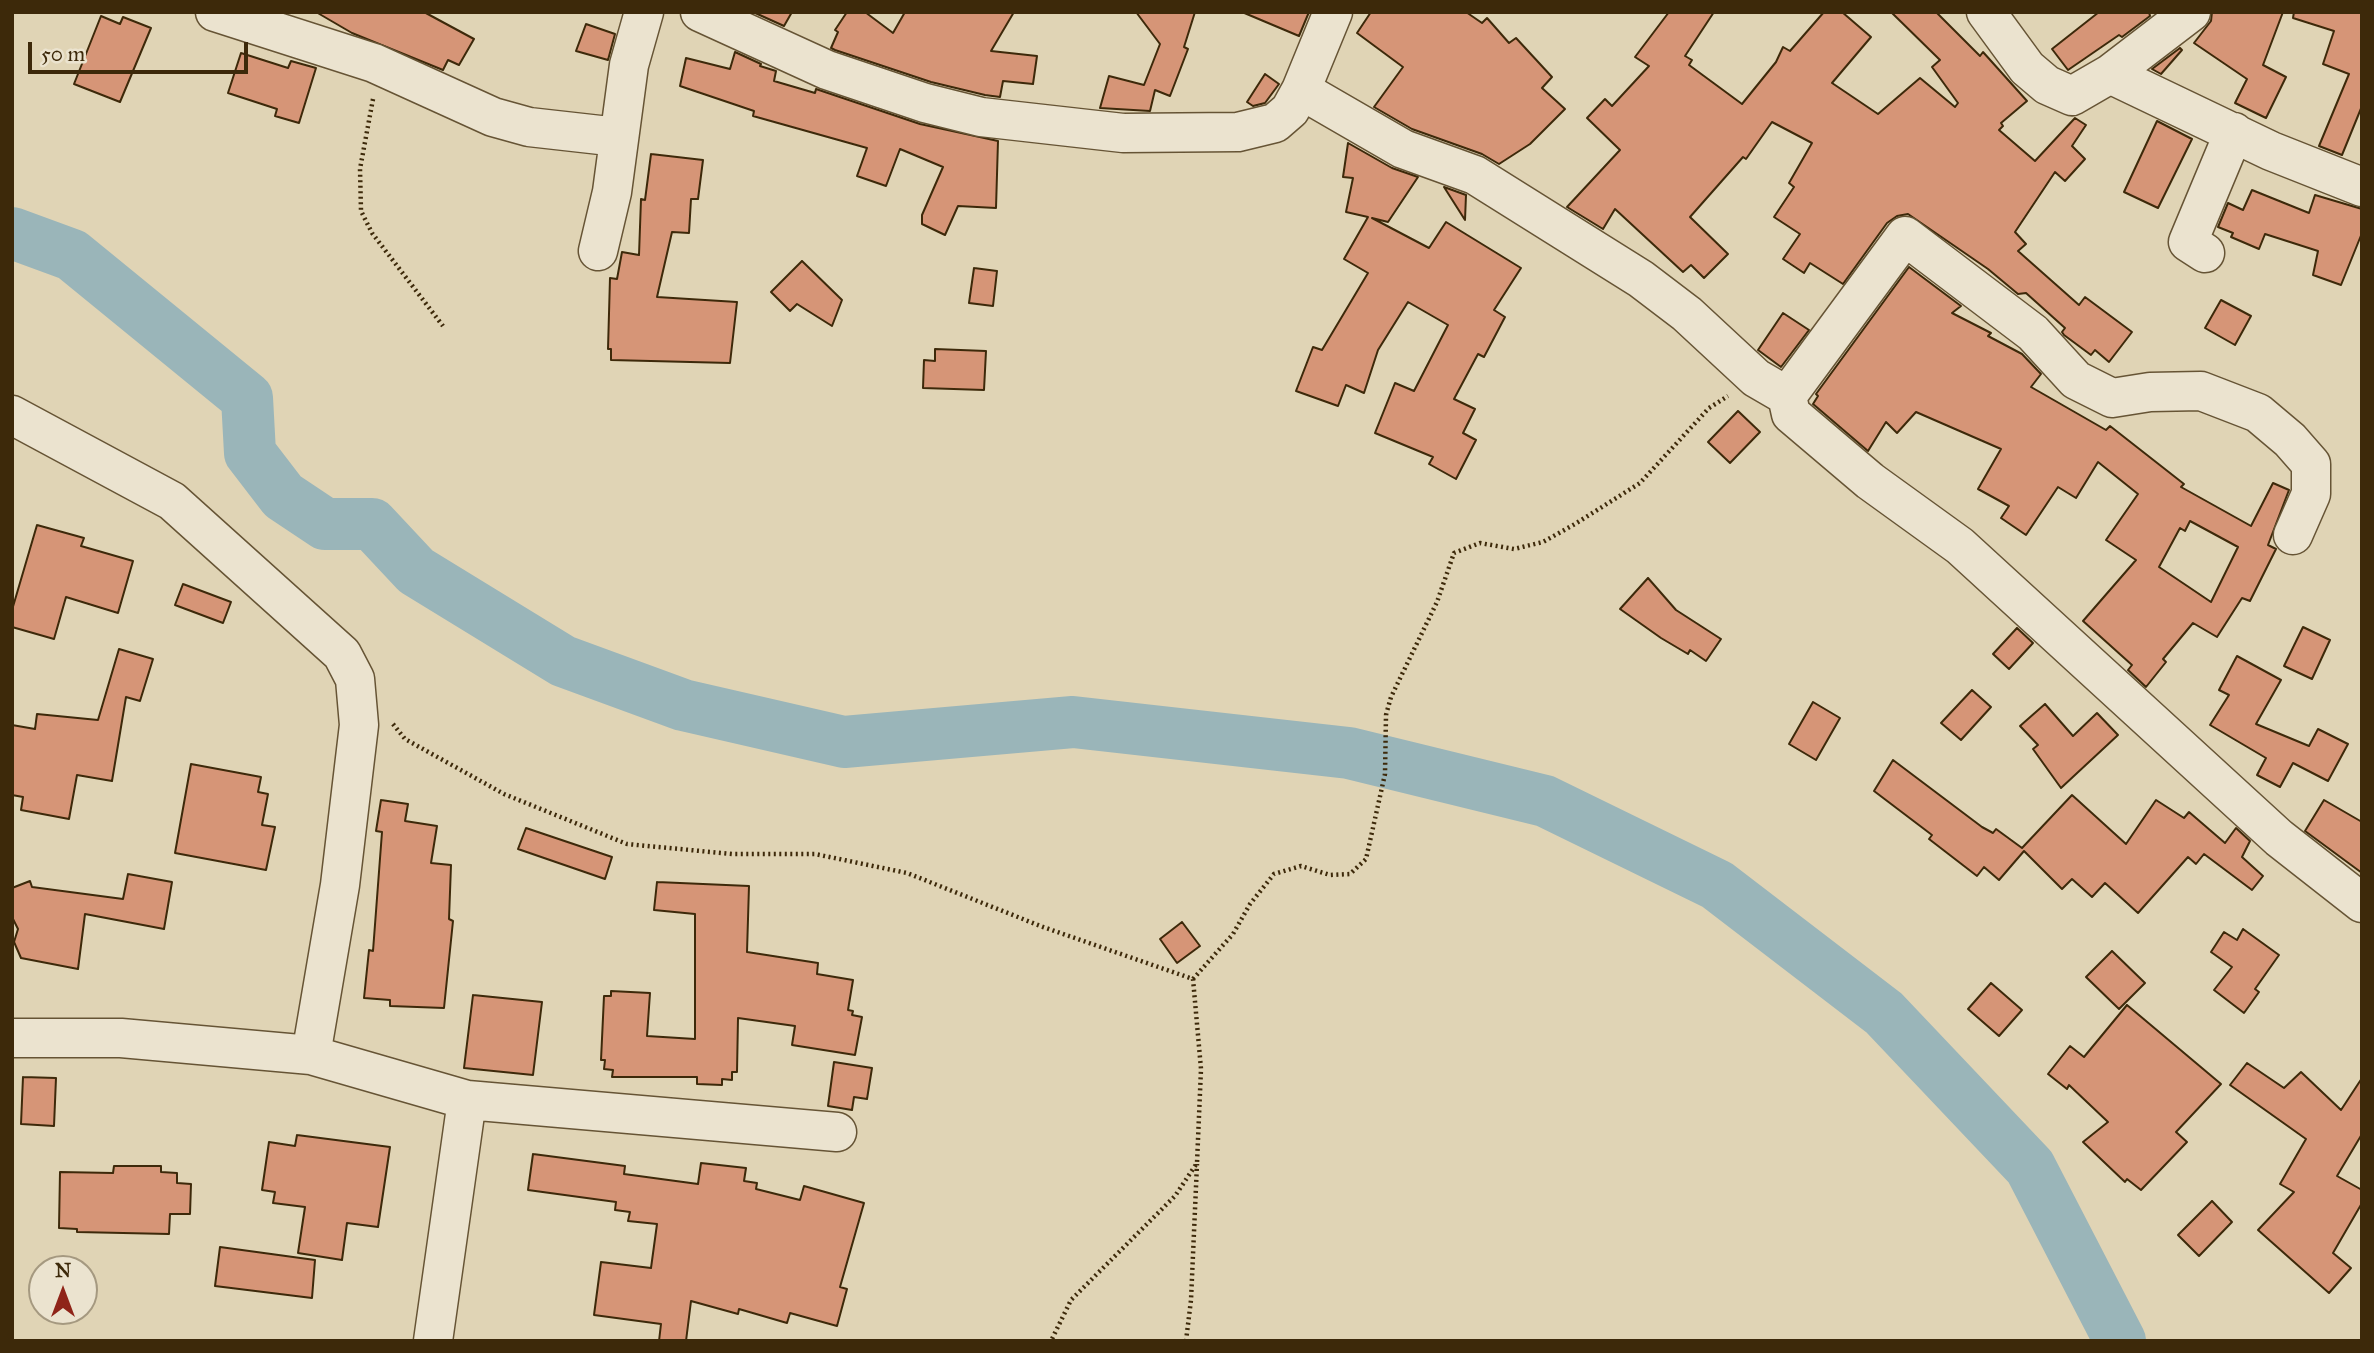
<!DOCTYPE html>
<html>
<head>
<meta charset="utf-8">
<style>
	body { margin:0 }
	#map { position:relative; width:2374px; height:1353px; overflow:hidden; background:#e0d4b5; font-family:"IM FELL Great Primer",serif }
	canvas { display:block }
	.frame { position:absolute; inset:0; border:14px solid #3d290a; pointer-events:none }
	.north { position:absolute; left:28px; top:1255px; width:70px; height:70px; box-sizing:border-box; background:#ebe3cf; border:2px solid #a59980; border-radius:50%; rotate:0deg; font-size:19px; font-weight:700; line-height:28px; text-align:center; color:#3d290a }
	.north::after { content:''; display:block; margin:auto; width:24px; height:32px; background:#8f2418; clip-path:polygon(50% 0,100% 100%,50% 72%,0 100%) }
	.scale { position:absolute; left:28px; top:42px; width:220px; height:32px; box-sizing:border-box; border:4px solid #3d290a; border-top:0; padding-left:9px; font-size:21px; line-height:24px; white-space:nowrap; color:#3d290a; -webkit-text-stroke:5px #ebe3cf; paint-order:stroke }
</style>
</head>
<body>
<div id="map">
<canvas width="2374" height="1353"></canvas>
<div class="frame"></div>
<div class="north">N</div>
<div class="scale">50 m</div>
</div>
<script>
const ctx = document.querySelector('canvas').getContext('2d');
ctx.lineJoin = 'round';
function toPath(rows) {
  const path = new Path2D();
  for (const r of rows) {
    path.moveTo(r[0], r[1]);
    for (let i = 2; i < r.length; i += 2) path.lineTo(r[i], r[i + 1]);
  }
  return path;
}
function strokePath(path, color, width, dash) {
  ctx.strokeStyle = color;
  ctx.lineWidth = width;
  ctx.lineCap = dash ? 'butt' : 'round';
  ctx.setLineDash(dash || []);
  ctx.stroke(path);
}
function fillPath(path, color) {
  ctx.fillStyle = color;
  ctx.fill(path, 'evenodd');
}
const river = toPath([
	[12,233,72,255,247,398,250,453,283,496,325,524,372,524,416,571,563,661,683,705,844,742,1073,722,1349,753,1545,801,1717,885,1884,1013,2030,1167,2120,1341]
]);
const building = toPath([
	[316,12,424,12,474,39,459,65,448,60,443,70,352,33,316,12],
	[753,12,792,12,784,26,753,12],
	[847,12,865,12,893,33,905,12,1014,12,991,51,1037,56,1033,84,1003,81,1000,97,985,95,931,82,835,50,831,48,838,32,835,30,847,12],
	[1136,12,1195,12,1184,47,1188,49,1170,96,1155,90,1150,111,1100,108,1109,76,1144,85,1160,44,1136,12],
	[1242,12,1309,12,1299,36,1242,12],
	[1371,12,1466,12,1482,23,1487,18,1509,43,1516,38,1552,77,1542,88,1565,109,1530,144,1499,164,1482,154,1412,129,1374,107,1403,67,1357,33,1371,12],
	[1669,12,1714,12,1685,56,1692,60,1689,65,1742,104,1776,62,1783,47,1790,51,1824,12,1842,12,1871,37,1832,83,1878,114,1920,78,1955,107,1958,103,1932,67,1940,60,1891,12,1936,12,1980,56,1983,52,2027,101,2001,123,2003,126,1999,130,2035,161,2075,118,2086,125,2072,146,2085,159,2065,181,2055,172,2015,232,2026,244,2018,251,2079,305,2085,297,2132,332,2109,362,2095,350,2091,355,2064,335,2062,332,2065,328,2026,293,2018,294,1988,269,1908,214,1897,216,1887,223,1843,284,1810,263,1804,273,1783,259,1800,234,1774,217,1794,187,1789,183,1812,143,1772,122,1746,159,1743,157,1690,217,1728,254,1704,278,1691,265,1683,272,1615,209,1603,229,1567,207,1620,150,1587,118,1605,99,1612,106,1649,66,1635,57,1669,12],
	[2099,12,2149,12,2150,16,2122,37,2119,35,2068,70,2052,49,2099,12],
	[2212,12,2283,12,2263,65,2286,77,2266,118,2235,103,2247,79,2194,43,2211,21,2212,12],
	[2294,12,2362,12,2362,106,2342,155,2319,146,2349,74,2323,64,2334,31,2293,18,2294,12],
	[101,16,120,24,123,17,151,28,120,102,74,84,101,16],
	[586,24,615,34,608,60,576,51,586,24],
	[2180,48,2182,50,2161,74,2152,69,2180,48],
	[735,52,761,64,760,66,776,71,774,81,815,93,816,89,920,124,998,141,996,208,958,206,945,235,922,224,922,215,943,167,900,149,886,186,857,176,867,148,753,116,754,111,680,86,686,58,730,69,735,52],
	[241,53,288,68,291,61,316,68,299,123,275,116,277,109,228,93,241,53],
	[1265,74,1279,84,1265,103,1253,106,1247,102,1265,74],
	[2157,121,2192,139,2158,208,2124,192,2157,121],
	[1348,143,1392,168,1418,177,1388,222,1372,218,1429,248,1446,222,1521,268,1494,310,1505,317,1484,357,1478,354,1454,399,1475,409,1463,433,1476,440,1456,479,1429,464,1433,457,1375,433,1395,383,1414,391,1448,325,1408,302,1378,350,1364,393,1346,385,1338,406,1296,391,1313,347,1322,350,1368,273,1344,259,1368,217,1346,212,1353,178,1343,177,1348,143],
	[651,154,703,160,698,199,691,199,689,233,672,232,657,297,737,302,730,363,611,360,611,349,608,349,610,278,617,279,622,252,639,255,641,199,645,200,651,154],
	[1444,187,1466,195,1465,220,1444,187],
	[2252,190,2309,213,2315,195,2362,209,2362,233,2341,285,2313,275,2318,251,2265,234,2259,249,2231,237,2233,233,2218,227,2228,203,2243,210,2252,190],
	[802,261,842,300,832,326,797,304,790,311,771,292,802,261],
	[1909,267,1961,306,1952,313,1991,333,1988,336,2022,354,2041,374,2031,387,2106,430,2110,426,2184,484,2181,487,2251,526,2273,483,2289,490,2268,545,2276,549,2250,601,2242,598,2217,637,2193,623,2163,659,2166,662,2146,687,2128,670,2132,665,2083,621,2136,560,2106,540,2138,494,2098,462,2076,498,2058,487,2026,535,2001,518,2009,506,1978,489,2001,449,1916,412,1897,433,1886,422,1868,451,1813,404,1818,396,1816,394,1909,267],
	[2190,521,2238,547,2211,602,2159,567,2180,528,2185,531,2190,521],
	[974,268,997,271,993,306,969,303,974,268],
	[2221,300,2251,316,2235,345,2205,328,2221,300],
	[1783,313,1809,330,1781,367,1758,350,1783,313],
	[935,349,986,351,984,390,923,388,924,360,935,361,935,349],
	[1738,411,1760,432,1730,463,1708,442,1738,411],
	[37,525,84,538,81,546,133,561,118,613,66,597,54,639,12,627,12,610,37,525],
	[1648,578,1676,610,1721,639,1706,661,1690,650,1688,654,1661,638,1620,609,1648,578],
	[183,584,231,602,223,623,175,605,183,584],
	[2303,627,2330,640,2312,679,2284,666,2303,627],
	[2017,628,2033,643,2009,669,1993,654,2017,628],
	[119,649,153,659,140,701,126,697,112,781,77,775,69,819,21,810,23,797,12,795,12,725,35,729,37,714,98,720,119,649],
	[2237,656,2281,680,2256,724,2309,746,2318,729,2348,744,2328,781,2293,763,2280,787,2257,775,2266,758,2210,725,2229,695,2219,690,2237,656],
	[1972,690,1991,707,1961,740,1941,723,1972,690],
	[1813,702,1840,718,1816,760,1789,744,1813,702],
	[2045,704,2073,736,2097,713,2118,735,2061,788,2033,749,2038,745,2020,726,2045,704],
	[1893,760,1982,827,1993,833,1996,829,2022,848,2072,795,2126,844,2156,800,2184,818,2189,812,2225,843,2236,828,2250,841,2242,857,2263,876,2252,890,2204,854,2196,864,2188,857,2138,913,2105,883,2092,897,2072,879,2062,889,2024,851,1999,880,1984,867,1977,876,1929,839,1932,835,1874,791,1893,760],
	[191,764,261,777,258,792,268,794,262,825,275,827,266,870,175,853,191,764],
	[381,800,408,804,405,821,437,826,431,863,451,865,449,919,453,921,444,1008,390,1006,390,1000,364,998,369,950,373,951,382,832,376,831,381,800],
	[2324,800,2362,822,2362,873,2305,831,2324,800],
	[526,828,612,857,605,879,518,849,526,828],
	[128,874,172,882,164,929,85,914,78,969,21,958,14,942,18,929,12,917,12,888,30,881,32,887,123,899,128,874],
	[657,882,749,886,747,952,818,963,817,974,853,980,848,1010,853,1011,852,1015,862,1017,855,1055,792,1045,795,1026,738,1018,737,1072,732,1072,732,1080,722,1079,722,1085,697,1084,697,1077,612,1077,613,1070,604,1069,605,1060,601,1060,604,996,611,996,611,991,650,993,647,1036,695,1039,695,914,654,910,657,882],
	[1182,922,1200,946,1177,963,1160,939,1182,922],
	[2243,929,2279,955,2255,989,2259,992,2244,1013,2214,990,2232,967,2211,952,2224,932,2237,940,2243,929],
	[2112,951,2145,983,2119,1009,2086,977,2112,951],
	[1991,983,2022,1010,1999,1036,1968,1009,1991,983],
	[473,995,542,1002,533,1075,464,1068,473,995],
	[2127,1005,2221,1084,2176,1132,2187,1142,2141,1190,2127,1179,2125,1182,2083,1142,2108,1122,2069,1085,2067,1089,2048,1074,2070,1046,2084,1057,2127,1005],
	[834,1062,872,1068,867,1099,854,1097,852,1110,828,1106,834,1062],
	[2247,1063,2284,1088,2301,1072,2341,1110,2362,1078,2362,1134,2337,1176,2362,1190,2362,1203,2333,1253,2351,1268,2329,1293,2258,1230,2294,1192,2280,1184,2306,1139,2230,1085,2247,1063],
	[23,1077,56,1078,54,1126,21,1124,23,1077],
	[297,1135,390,1147,378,1227,347,1223,342,1260,298,1253,305,1207,273,1203,275,1192,262,1190,269,1142,295,1146,297,1135],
	[533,1154,625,1166,624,1174,698,1184,701,1163,746,1168,744,1181,757,1183,756,1189,800,1200,804,1186,864,1203,840,1287,847,1289,837,1326,790,1313,787,1323,739,1309,738,1314,691,1301,686,1341,659,1341,661,1324,594,1315,601,1262,651,1268,657,1224,628,1221,630,1212,615,1210,616,1202,528,1190,533,1154],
	[114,1166,161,1166,161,1172,177,1173,177,1183,191,1184,190,1214,170,1214,169,1234,77,1232,77,1229,59,1228,60,1172,113,1173,114,1166],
	[2212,1201,2232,1222,2199,1256,2178,1235,2212,1201],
	[220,1247,315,1260,312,1298,215,1286,220,1247]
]);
const path = toPath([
	[373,99,360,169,361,211,372,233,443,326],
	[393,724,405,739,504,794,627,844,732,854,815,854,907,873,1043,927,1193,979,1201,1069,1197,1163,1175,1196,1071,1300,1051,1341],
	[1193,979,1233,934,1250,904,1274,874,1301,866,1330,875,1350,874,1366,859,1385,774,1386,715,1391,697,1437,602,1454,553,1480,543,1514,549,1543,542,1575,524,1640,483,1709,408,1728,396],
	[1186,1341,1191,1300,1197,1164]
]);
const minor = toPath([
	[215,12,374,63,493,117,529,127,618,137],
	[700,12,827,70,925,103,981,117,1123,133,1238,132,1275,123,1290,110,1301,90,1333,12],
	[1986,12,2027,68,2047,85,2072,96,2110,74,2271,151,2362,187],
	[2110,74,2191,12],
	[1301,90,1403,149,1475,175,1641,279,1687,314,1756,378,1787,396,1791,414,1870,481,1960,546,2279,838,2362,903],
	[598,251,612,192,629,65,644,12],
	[2205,253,2188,242,2234,132],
	[1787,396,1905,236,2033,333,2076,380,2112,398,2150,392,2201,391,2258,413,2290,440,2311,464,2311,494,2293,535],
	[12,415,172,501,342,654,355,679,359,725,340,885,311,1055],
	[12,1038,121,1038,311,1055,467,1100,837,1132],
	[433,1341,467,1100]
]);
strokePath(river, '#9ab5b9', 52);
fillPath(building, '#d69577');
strokePath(building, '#3d290a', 2);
strokePath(minor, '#665435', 41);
strokePath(path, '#3d290a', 4.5, [2, 3.5]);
strokePath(minor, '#ebe3cf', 38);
</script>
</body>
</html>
